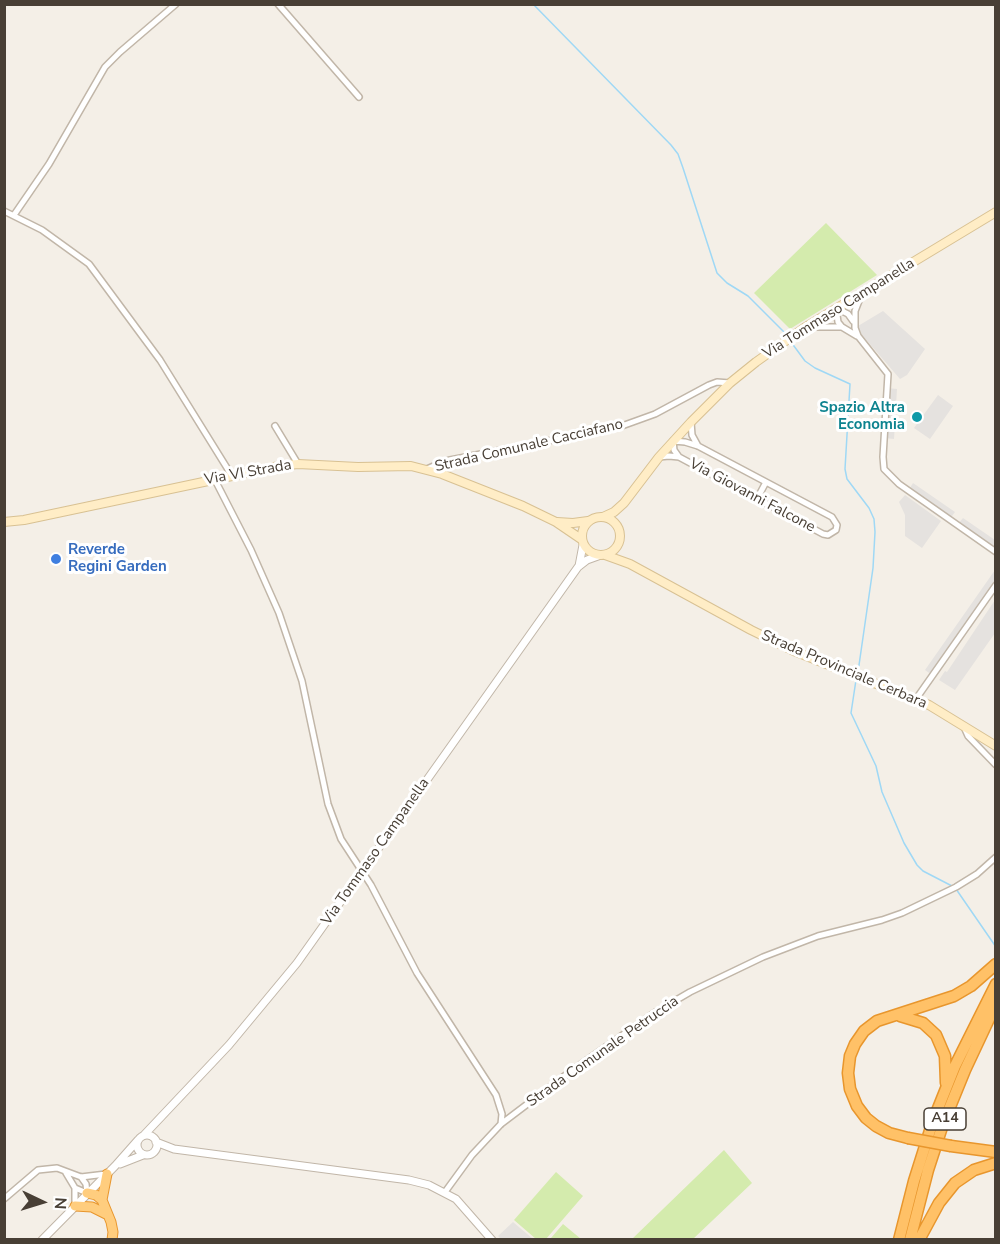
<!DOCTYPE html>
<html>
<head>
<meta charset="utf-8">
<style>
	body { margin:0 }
	#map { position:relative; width:1000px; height:1244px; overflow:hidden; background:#f4efe7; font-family:"Nunito Sans",sans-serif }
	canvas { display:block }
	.frame { position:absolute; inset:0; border:6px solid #483f35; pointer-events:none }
	.north { position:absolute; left:12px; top:1172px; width:60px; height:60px; -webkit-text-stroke:4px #fff; paint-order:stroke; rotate:94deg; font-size:16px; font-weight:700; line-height:24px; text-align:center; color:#483f35 }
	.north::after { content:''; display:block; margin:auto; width:21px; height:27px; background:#483f35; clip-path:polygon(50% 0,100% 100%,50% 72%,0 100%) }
</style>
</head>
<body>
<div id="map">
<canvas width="1000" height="1244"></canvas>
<div class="frame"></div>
<div class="north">N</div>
</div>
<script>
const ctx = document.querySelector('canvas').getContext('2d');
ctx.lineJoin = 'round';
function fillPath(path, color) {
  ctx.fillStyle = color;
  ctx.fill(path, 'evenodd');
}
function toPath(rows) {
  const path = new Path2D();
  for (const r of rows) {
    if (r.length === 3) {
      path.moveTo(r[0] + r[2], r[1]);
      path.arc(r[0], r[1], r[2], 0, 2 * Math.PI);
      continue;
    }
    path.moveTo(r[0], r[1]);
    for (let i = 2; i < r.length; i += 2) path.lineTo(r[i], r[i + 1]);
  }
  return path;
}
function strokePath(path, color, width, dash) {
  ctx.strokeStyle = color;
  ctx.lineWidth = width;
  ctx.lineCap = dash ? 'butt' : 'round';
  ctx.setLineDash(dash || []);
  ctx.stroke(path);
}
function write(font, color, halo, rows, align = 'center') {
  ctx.font = font + ' "Nunito Sans",sans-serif';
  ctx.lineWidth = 6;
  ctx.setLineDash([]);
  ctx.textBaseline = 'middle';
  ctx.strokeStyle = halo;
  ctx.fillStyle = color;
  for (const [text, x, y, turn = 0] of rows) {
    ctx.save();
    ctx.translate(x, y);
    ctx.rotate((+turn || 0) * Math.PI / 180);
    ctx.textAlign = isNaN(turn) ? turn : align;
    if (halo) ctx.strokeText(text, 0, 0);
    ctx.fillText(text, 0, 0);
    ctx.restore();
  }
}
const green = toPath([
	[826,223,877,275,790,329,754,293],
	[724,1150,752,1183,693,1239,632,1239],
	[556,1172,583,1196,546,1239,536,1239,514,1220],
	[563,1224,581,1239,552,1239,551,1238]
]);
const parking = toPath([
	[883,311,925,349,907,375,900,379,862,335,858,326],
	[887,388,897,389,894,439,884,438],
	[938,395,953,406,930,439,914,428],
	[913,483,955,512,949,520,908,491],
	[905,495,941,521,922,548,905,536,905,515,899,502],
	[963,518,995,540,995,552,957,525],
	[995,570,995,585,932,675,925,670],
	[995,600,995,633,955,690,939,680,945,671,947,672],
	[513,1222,533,1239,501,1239,498,1236]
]);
const stream = toPath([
	[533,4,671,145,678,154,683,168,717,273,727,283,748,296,787,335],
	[791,342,805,361,815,368,850,384,845,469,847,479,869,508,874,519,875,532,873,568,858,672],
	[856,680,851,713,876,766,882,792,904,843,917,865,923,871,952,886],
	[956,889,996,947]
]);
const minor = toPath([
	[278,4,359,97],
	[4,211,42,230,89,264,160,360,232,476],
	[14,215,49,164,105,67,120,52,176,4],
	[862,293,855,311,855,328,858,336,888,374,883,457,884,469,899,484,996,552],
	[808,327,842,327,857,336],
	[842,327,838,322,836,308,848,314,853,321],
	[691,422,692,435,698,446],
	[275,426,298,464],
	[659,457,669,456,679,457,823,534,828,535,836,530,837,525,832,517,698,446,685,442,673,441,674,450,679,457],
	[427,469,445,461,619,427,655,414,709,385,717,382,730,383],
	[215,480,251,550,279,613,302,681,328,804,341,839,371,885,417,973,496,1095,502,1114,501,1124],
	[757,499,766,482],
	[916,699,996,585],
	[964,727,968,736,996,765],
	[66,1173,75,1188,75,1206],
	[75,1188,87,1193,86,1184,81,1177],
	[445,1192,472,1155,501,1124,571,1071,654,1013,690,992,763,957,818,936,882,920,902,913,956,887,977,874,996,857],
	[4,1199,38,1170,57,1168,81,1177,106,1174]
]);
const tertiary = toPath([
	[579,566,583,545],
	[144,1135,229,1045,297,963,578,567,587,560,598,556],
	[147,1145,10],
	[156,1142,174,1149,409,1180,429,1185,456,1199,492,1240],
	[120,1164,143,1155],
	[42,1240,115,1166,138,1140]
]);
const secondary = toPath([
	[601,536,19],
	[603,517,614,512,624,503,659,457,691,422,730,383,756,362,804,328,996,212],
	[4,522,24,520,279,466,298,464,358,467,411,466,442,474,523,506,556,522,581,539],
	[557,522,573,523,588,521],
	[605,555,630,564,751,630,794,651,929,705,996,746]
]);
const trunk = toPath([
	[107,1174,102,1200,111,1222,113,1232,112,1240],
	[87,1193,96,1195,102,1200],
	[75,1206,92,1207,106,1214]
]);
const motorway = toPath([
	[900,1016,923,1023,936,1035,945,1056,946,1083],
	[908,1138,889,1133,876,1126,866,1118,857,1106,850,1089,848,1073,850,1056,855,1044,864,1031,877,1021,954,996,971,986,996,964],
	[951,1146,996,1152],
	[899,1240,914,1181,933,1121,955,1066,996,984],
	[910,1240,928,1170,943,1124,965,1070,996,1004],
	[919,1240,939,1203,955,1183,974,1170,996,1163]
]);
const motorwayBridge = toPath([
	[908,1138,951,1146]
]);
const markers = [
	[917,417,6,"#0f9aa8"],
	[56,559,6,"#3f7fe0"]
];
const shields = [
	[945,1119,42]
];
const shieldNames = [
	["A14",945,1119]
];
const streetNames = [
	["Via Tommaso Campanella",839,309,-32],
	["Strada Comunale Cacciafano",529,446,-13],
	["Via VI Strada",248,473,-10],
	["Via Giovanni Falcone",752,496,28],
	["Strada Provinciale Cerbara",844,670,23],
	["Via Tommaso Campanella",376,852,-55],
	["Strada Comunale Petruccia",603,1052,-35]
];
const cultureNames = [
	["Spazio Altra",905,408],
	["Economia",905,425]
];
const shopNames = [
	["Reverde",68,550],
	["Regini Garden",68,567]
];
fillPath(green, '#d4ebad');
fillPath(parking, '#e5e2df');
strokePath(stream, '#9fd8f5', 1.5);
strokePath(minor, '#c1b6a8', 8);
strokePath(tertiary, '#c1b6a8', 9);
strokePath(secondary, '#d8c193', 10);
strokePath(trunk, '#e8962d', 11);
strokePath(motorway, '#e8962d', 13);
strokePath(minor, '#fff', 5);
strokePath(tertiary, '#fff', 7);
strokePath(secondary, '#ffedc6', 8);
strokePath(trunk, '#ffcd7e', 9);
strokePath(motorway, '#ffc167', 10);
strokePath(motorwayBridge, '#e8962d', 13, []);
strokePath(motorwayBridge, '#ffc167', 10);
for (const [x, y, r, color] of markers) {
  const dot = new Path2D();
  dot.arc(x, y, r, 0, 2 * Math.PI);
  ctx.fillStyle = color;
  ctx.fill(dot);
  strokePath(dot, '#fff', 2);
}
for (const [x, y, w] of shields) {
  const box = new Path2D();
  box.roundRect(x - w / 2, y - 11, w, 22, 4.5);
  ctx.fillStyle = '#fff';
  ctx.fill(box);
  strokePath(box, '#483f35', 1.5);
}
write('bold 14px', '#483f35', null, shieldNames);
write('15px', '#483f35', '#fff', streetNames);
write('bold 15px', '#0d838f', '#fff', cultureNames, 'right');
write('bold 15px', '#366cbe', '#fff', shopNames, 'left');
</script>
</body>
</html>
